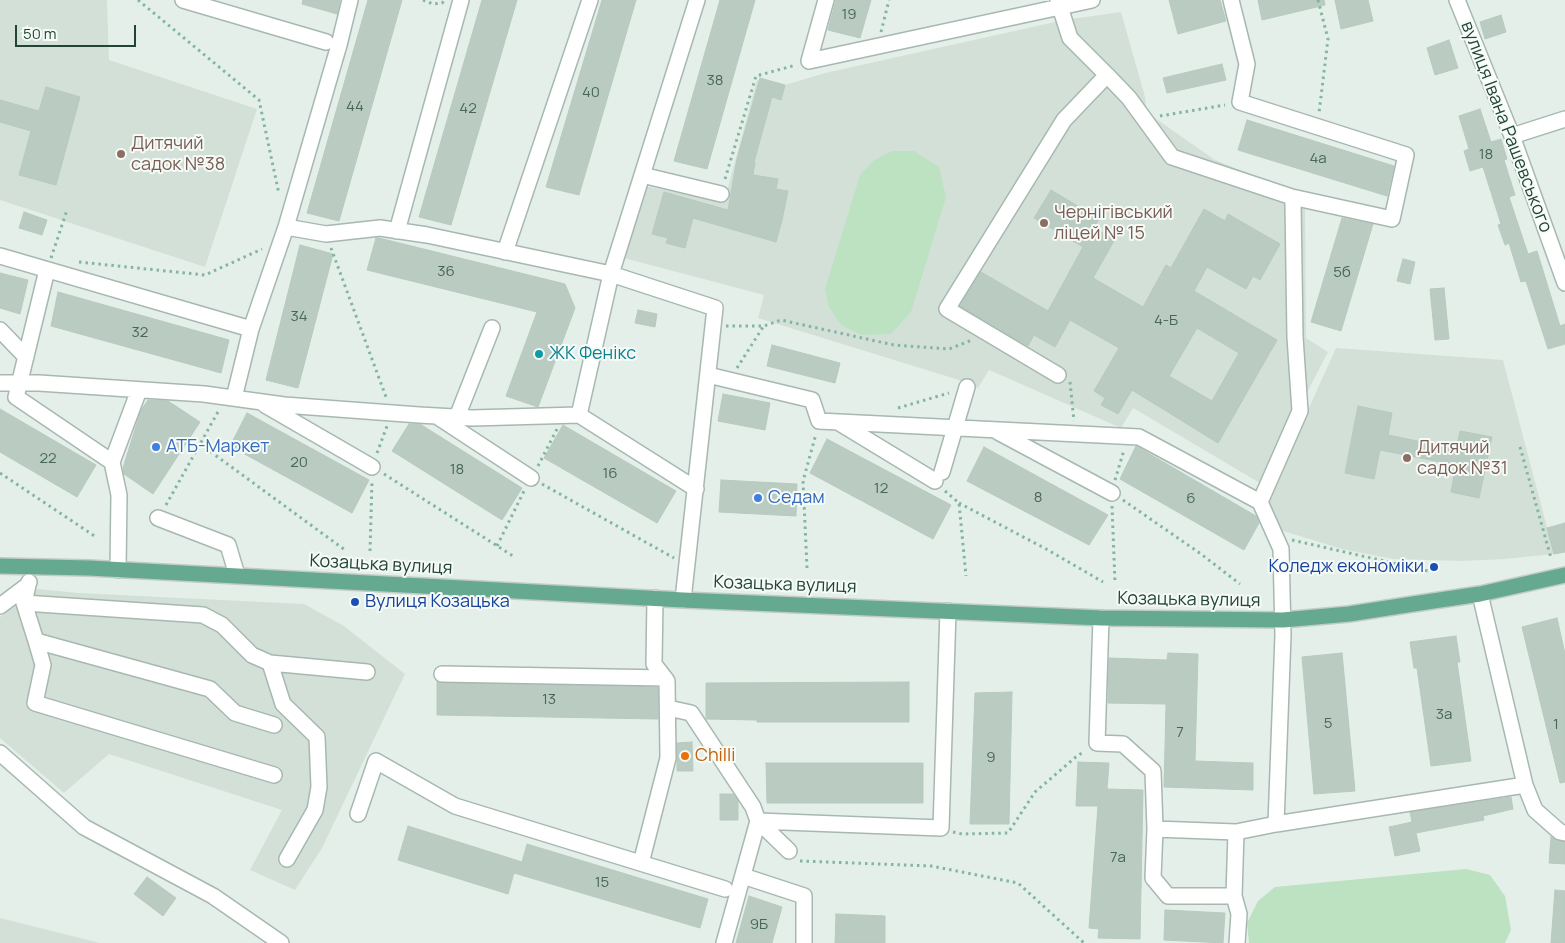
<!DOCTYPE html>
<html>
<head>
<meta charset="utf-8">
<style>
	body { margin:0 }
	#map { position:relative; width:1565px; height:943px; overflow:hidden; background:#e5efea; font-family:Manrope,sans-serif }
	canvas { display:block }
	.scale { position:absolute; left:15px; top:25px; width:121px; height:22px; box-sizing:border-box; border:2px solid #224437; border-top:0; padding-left:6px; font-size:15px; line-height:18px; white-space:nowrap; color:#224437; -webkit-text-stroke:4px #f6fbf8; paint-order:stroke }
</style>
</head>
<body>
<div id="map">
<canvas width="1565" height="943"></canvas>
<div class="scale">50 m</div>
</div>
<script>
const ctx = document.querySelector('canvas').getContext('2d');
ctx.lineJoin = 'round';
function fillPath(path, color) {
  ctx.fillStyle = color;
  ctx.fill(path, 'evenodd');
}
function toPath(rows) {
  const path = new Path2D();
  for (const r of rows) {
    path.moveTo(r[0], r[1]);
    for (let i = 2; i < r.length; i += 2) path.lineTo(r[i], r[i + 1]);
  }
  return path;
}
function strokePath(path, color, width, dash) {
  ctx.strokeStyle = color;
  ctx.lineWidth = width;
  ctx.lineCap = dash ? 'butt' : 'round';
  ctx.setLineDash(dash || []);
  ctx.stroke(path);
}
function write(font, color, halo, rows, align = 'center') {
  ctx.font = font + ' Manrope,sans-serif';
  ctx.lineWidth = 4;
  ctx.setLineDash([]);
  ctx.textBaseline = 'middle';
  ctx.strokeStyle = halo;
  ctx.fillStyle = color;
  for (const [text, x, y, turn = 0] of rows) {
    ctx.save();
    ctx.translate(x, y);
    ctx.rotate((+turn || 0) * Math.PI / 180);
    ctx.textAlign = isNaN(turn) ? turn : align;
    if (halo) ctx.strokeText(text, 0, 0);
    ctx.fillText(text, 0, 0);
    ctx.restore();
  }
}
const built = toPath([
	[0,0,107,0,109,60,257,109,205,267,0,200],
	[1121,12,1145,97,1146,107,1152,116,1215,160,1305,196,1306,338,1328,352,1260,483,1133,408,1121,428,989,370,978,388,959,380,758,318,764,295,624,258,645,186,724,202,757,80,785,85,825,73,1064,20],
	[1336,348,1503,360,1554,554,1505,559,1462,561,1393,559,1342,549,1280,530,1268,498],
	[37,589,79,593,304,604,344,626,405,674,322,848,295,890,250,870,282,810,109,754,64,793,0,738,0,617],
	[0,918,100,943,0,943]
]);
const green = toPath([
	[892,151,914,151,939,167,946,197,911,312,891,334,861,335,841,325,829,307,825,289,860,175,873,161],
	[1466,869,1490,875,1505,896,1511,930,1505,943,1249,943,1247,923,1258,901,1275,887]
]);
const building = toPath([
	[303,0,340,0,337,14,302,4,303,0],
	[368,0,402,0,339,221,307,213,368,0],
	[482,0,517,0,451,225,419,217,482,0],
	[602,0,636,0,579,195,546,187,602,0],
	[720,0,755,0,707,169,674,161,720,0],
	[836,0,871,0,860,38,828,30,836,0],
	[1169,0,1220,0,1226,21,1178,34,1169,0],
	[1258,0,1324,0,1325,5,1262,20,1258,0],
	[1335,0,1368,0,1373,21,1341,29,1335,0],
	[1501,15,1506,32,1485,39,1480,22,1501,15],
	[1449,40,1458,68,1435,75,1427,48,1449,40],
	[1222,64,1226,80,1167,93,1163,78,1222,64],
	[760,78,785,85,781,100,772,97,754,162,755,162,753,175,778,179,776,189,788,191,782,220,776,242,693,218,685,248,666,243,668,238,652,234,664,192,728,210,737,159,760,78],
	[46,87,80,97,56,185,19,175,31,131,0,122,0,100,39,111,46,87],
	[1480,109,1491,142,1501,139,1507,159,1504,160,1515,195,1509,197,1528,254,1537,251,1560,326,1565,324,1565,344,1548,349,1526,281,1521,282,1509,243,1505,245,1498,225,1501,224,1483,167,1470,171,1464,151,1469,149,1459,116,1480,109],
	[1247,120,1394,166,1387,196,1238,150,1247,120],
	[1051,190,1099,219,1094,228,1115,239,1093,278,1143,307,1166,265,1171,268,1204,209,1225,221,1228,214,1280,244,1260,280,1253,276,1246,289,1207,267,1194,291,1277,340,1218,443,1132,390,1118,414,1101,405,1105,398,1094,391,1119,348,1070,320,1055,347,1034,335,1028,346,960,306,981,272,1048,311,1083,247,1034,218,1051,190],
	[1197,328,1239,353,1212,401,1169,376,1197,328],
	[24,212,47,220,42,235,19,228,24,212],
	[1342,218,1373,224,1341,331,1311,322,1342,218],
	[376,238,379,238,565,284,575,308,538,407,506,396,537,312,367,270,376,238],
	[300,245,333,254,298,388,266,380,300,245],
	[1403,259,1415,262,1410,284,1397,281,1403,259],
	[0,273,28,280,20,314,0,308,0,273],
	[1444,288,1449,339,1435,340,1430,289,1444,288],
	[58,292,229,340,221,373,51,326,58,292],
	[638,310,657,314,655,327,635,323,638,310],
	[772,345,840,363,835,383,767,366,772,345],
	[723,394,770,403,765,430,718,421,723,394],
	[148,400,168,401,200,422,153,494,124,474,123,468,136,426,141,410,148,400],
	[1358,406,1392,413,1388,435,1456,449,1460,431,1492,437,1479,498,1451,492,1456,465,1380,450,1374,479,1345,473,1358,406],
	[0,409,96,465,77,497,0,452,0,409],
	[247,413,369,480,352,513,230,446,247,413],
	[409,424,420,424,522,488,502,520,392,451,409,424],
	[563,425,676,491,657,523,544,458,563,425],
	[827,439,951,505,933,539,810,473,827,439],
	[1136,446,1256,516,1259,523,1244,550,1120,479,1136,446],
	[984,447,1108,515,1089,545,967,481,984,447],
	[721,480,797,484,796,516,719,512,721,480],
	[1565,523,1565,552,1554,554,1547,528,1565,523],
	[1557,618,1565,654,1565,782,1560,783,1522,627,1557,618],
	[1456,636,1460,662,1457,662,1471,761,1431,766,1417,668,1414,668,1410,642,1456,636],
	[1168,653,1198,654,1195,761,1253,763,1253,790,1164,787,1166,704,1108,703,1109,658,1167,660,1168,653],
	[1342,653,1355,791,1314,794,1302,657,1342,653],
	[437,682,658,687,658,719,437,715,437,682],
	[909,682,909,722,757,722,757,720,706,719,706,683,909,682],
	[1012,692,1009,824,970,824,975,693,1012,692],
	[692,742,693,771,677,771,677,743,692,742],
	[1078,762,1109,763,1107,789,1143,790,1140,939,1098,938,1099,929,1089,928,1098,806,1076,806,1078,762],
	[766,763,923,763,923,803,767,803,766,763],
	[720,794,733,794,738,801,738,820,720,820,720,794],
	[1511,797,1513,809,1483,816,1484,820,1416,833,1420,851,1395,856,1389,827,1412,822,1410,812,1511,797],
	[408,826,522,862,527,844,708,899,700,928,514,873,508,894,398,860,408,826],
	[1551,837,1558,841,1565,842,1565,864,1549,863,1551,837],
	[147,877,176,898,163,916,134,894,147,877],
	[1555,890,1565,891,1565,943,1551,943,1555,890],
	[749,896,782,907,772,943,736,943,749,896],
	[1165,910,1225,913,1223,943,1164,940,1165,910],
	[836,914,885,916,885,943,835,943,836,914]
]);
const path = toPath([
	[138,0,259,100,279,194],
	[423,0,433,4,442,3,445,0],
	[1318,0,1328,39,1319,113],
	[881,32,889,0],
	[1160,116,1225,105],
	[725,179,756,76,796,65],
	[331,248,386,397],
	[51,258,67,210],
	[79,262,205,275,262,249],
	[726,326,764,326,781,320,894,345,949,349,972,340],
	[737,368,763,327],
	[1070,382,1074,421],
	[898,408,949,393],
	[200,444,345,550],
	[1520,447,1551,558],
	[377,453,387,426],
	[538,466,557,429],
	[0,473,96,537],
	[384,474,513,556],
	[1115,480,1124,450],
	[542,484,674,558],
	[945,491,959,503,966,576],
	[1123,500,1201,554,1240,584],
	[959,503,1048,550,1103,582],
	[166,505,219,410],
	[1112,506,1115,583],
	[1292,540,1428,571],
	[497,546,524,491],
	[370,551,372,481],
	[807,568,803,481,816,434],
	[953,832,962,834,1008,833,1035,792,1077,756,1085,751],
	[800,861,931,866,1018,883,1084,943]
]);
const minor = toPath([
	[183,0,326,42],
	[826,0,809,61,1060,7,1070,38,1107,75],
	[1058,0,1060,7,1092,0],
	[1231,0,1247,64,1240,102,1406,155,1392,219,1292,197],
	[1457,0,1512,136,1565,283],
	[1512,136,1565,119],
	[642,175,721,194],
	[286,227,339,45,350,0],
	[397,231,461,0],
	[505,252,590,0],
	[0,256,251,329],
	[47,270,16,397,112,462,119,495,118,570],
	[0,330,26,357],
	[708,375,812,400,819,421,1139,437,1260,502,1281,549,1283,635,1276,824,1236,832,1234,896],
	[1058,375,947,309,1064,120,1107,75,1129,98,1172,157,1292,197,1293,203,1295,337,1300,411,1260,502],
	[0,383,39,383,204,394,284,405,419,415,472,418,579,415],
	[234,398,251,329,286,227,326,234,380,228,427,235,611,274,715,308,683,600],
	[265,405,372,467],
	[438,417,531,478],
	[457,417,492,328],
	[838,422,935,481],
	[998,432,1112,493],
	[112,462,139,390],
	[942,472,967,387],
	[696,489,579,415,611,274,697,0],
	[158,518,228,545,237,575],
	[28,585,24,603,36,641,210,689,235,713,274,725],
	[1480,594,1525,785,1535,810,1560,832,1565,833],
	[24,603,203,615,222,625,252,655,270,663,367,672],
	[0,606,28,585,29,582],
	[1101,618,1097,743,1123,744,1153,771,1155,829,1153,878,1168,896,1234,896,1239,914,1237,943],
	[36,641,43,665,35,703,274,775],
	[270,663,283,704,317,737,319,787,315,810,287,859],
	[442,674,665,678],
	[668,708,691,713,753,807,758,821,789,851],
	[0,753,84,827,213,896,281,943],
	[358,814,376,761,455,806,725,889],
	[1276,824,1525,785],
	[1155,829,1236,832],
	[641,863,668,758,667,681,654,664,655,598],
	[743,876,804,896,804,943],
	[724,943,758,821,941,828,948,611]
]);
const major = toPath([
	[0,566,89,568,683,600,1101,618,1283,620,1349,614,1413,604,1480,594,1565,575]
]);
const markers = [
	[121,154,5,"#8d6e63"],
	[1044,223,5,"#8d6e63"],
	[539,354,5,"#0f9aa8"],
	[156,447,5,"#3f7fe0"],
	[1407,458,5,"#8d6e63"],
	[758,498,5,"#3f7fe0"],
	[1434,567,5,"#1a4fb4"],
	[355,602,5,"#1a4fb4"],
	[685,756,5,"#e8710a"]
];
const numberNames = [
	["19",849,15],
	["38",715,81],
	["40",591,93],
	["44",355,107],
	["42",468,109],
	["18",1486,155],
	["4а",1318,159],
	["36",446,272],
	["5б",1342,273],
	["34",299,317],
	["4-Б",1166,321],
	["32",140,333],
	["22",48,459],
	["20",299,463],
	["18",457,470],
	["16",610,474],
	["12",881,489],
	["8",1038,498],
	["6",1191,499],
	["13",549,700],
	["3а",1444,715],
	["5",1328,724],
	["1",1556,725],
	["7",1180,733],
	["9",991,758],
	["7а",1118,858],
	["15",602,883],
	["9Б",759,925]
];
const streetNames = [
	["вулиця Івана Рашевського",1506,127,69],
	["Козацька вулиця",381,565,3],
	["Козацька вулиця",785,585,2],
	["Козацька вулиця",1189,600,1]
];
const educationNames = [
	["Дитячий",131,144],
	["садок №38",131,165],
	["Чернігівський",1054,213],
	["ліцей № 15",1054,234],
	["Дитячий",1417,448],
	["садок №31",1417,469]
];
const cultureNames = [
	["ЖК Фенікс",549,354]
];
const shopNames = [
	["АТБ-Маркет",166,447],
	["Седам",768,498]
];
const transitNames = [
	["Коледж економіки",1424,567],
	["Вулиця Козацька",365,602,"left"]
];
const foodNames = [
	["Chilli",695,756]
];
fillPath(built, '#d3e0d8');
fillPath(green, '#bce2c2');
fillPath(building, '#bacbc2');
strokePath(building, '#b6cac0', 1);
strokePath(minor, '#a7b8b1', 18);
strokePath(major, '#c1cbc7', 18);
strokePath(path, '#82b6a0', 3, [2.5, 4]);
strokePath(minor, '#fff', 15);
strokePath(major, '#65a990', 15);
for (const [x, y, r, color] of markers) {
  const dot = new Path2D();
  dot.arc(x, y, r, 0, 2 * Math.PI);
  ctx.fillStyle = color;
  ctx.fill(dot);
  strokePath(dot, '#f6fbf8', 2);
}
write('15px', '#48665a', null, numberNames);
write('18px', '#224437', '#f6fbf8', streetNames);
write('18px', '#785e54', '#f6fbf8', educationNames, 'left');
write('18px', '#0d838f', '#f6fbf8', cultureNames, 'left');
write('18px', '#366cbe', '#f6fbf8', shopNames, 'left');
write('18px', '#164399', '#f6fbf8', transitNames, 'right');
write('18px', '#c56008', '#f6fbf8', foodNames, 'left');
</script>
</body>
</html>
